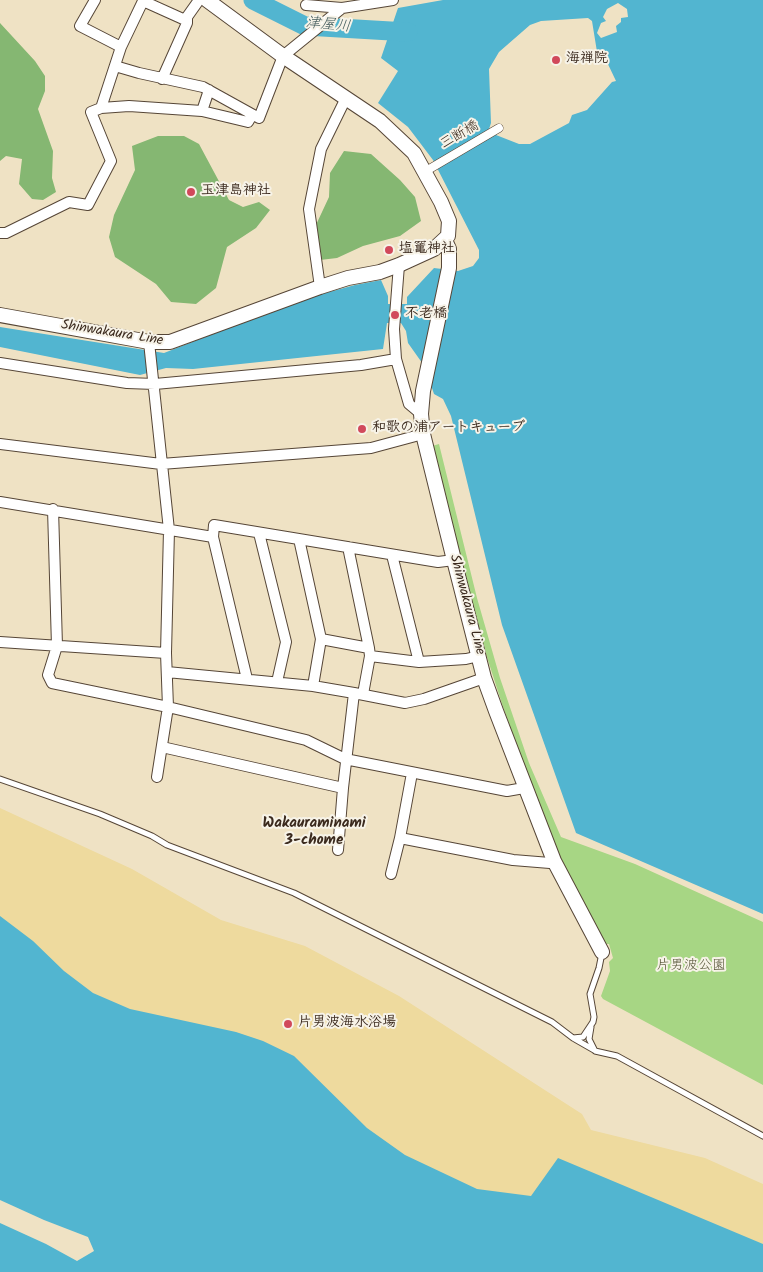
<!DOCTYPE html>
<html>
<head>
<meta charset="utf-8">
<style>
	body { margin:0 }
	canvas { display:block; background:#efe2c4 }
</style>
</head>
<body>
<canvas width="763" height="1272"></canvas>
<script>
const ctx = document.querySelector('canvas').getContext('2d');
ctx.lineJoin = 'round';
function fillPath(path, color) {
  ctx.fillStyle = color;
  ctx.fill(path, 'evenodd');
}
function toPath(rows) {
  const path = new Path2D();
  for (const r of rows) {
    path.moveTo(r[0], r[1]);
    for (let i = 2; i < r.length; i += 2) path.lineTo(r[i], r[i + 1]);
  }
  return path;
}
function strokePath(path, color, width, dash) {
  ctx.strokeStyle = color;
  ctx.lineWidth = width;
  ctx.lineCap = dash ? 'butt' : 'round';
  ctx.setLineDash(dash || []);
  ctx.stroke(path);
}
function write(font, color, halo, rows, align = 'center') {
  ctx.font = font + ' Kalam,"Klee One",sans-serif';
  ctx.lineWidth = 4;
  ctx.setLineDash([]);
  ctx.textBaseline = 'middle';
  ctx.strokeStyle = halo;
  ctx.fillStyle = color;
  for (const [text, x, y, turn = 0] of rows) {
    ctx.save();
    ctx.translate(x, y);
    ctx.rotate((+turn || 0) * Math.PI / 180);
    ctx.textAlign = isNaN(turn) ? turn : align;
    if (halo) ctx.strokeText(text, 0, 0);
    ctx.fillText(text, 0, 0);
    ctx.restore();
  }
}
const green = toPath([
	[439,444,477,598,500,678,529,763,561,837,635,864,763,922,763,1085,603,999,601,996,610,971,609,962,613,958,609,944,605,944,552,842,503,707,485,651,432,446]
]);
const forest = toPath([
	[0,23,35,61,45,76,45,91,38,109,53,151,52,178,56,192,43,200,32,199,19,184,22,159,6,156,0,161],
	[158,136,184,136,199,144,229,200,243,207,259,202,270,210,256,228,227,247,216,288,196,304,171,302,156,284,115,257,109,237,114,215,135,170,132,146],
	[344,151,371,154,400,180,415,197,421,221,400,236,363,246,337,258,320,260,315,227,329,197,330,173]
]);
const sand = toPath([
	[0,808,132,869,221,920,305,946,399,996,582,1114,591,1130,705,1158,763,1184,763,1270,532,1239,90,1003,0,931]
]);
const water = toPath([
	[443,0,763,0,763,914,576,833,502,625,451,416,443,399,434,394,425,367,408,343,406,331,401,323,387,323,383,349,193,369,166,368,140,375,0,347,0,327,164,353,300,300,355,285,381,280,388,296,388,304,407,304,407,297,434,268,458,271,473,266,479,258,479,250,433,160,408,127,378,103,398,71,381,58,398,8],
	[618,3,627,9,628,17,621,18,621,22,616,26,617,32,601,38,597,33,601,23,606,21,603,17,607,9],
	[588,18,592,21,598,58,606,60,616,81,612,82,587,110,572,115,569,123,530,144,519,144,496,135,489,129,491,123,489,69,499,52,530,25,541,21],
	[0,916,33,941,64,971,93,993,130,1009,236,1032,263,1041,294,1056,367,1128,405,1155,477,1189,531,1196,558,1158,763,1244,763,1272,0,1272]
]);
const pier = toPath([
	[0,1200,44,1220,88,1237,94,1251,77,1261,46,1244,0,1223]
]);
const river = toPath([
	[253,0,305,26,408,32]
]);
const service = toPath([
	[0,779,100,814,152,836,167,845,294,893,552,1022,573,1038],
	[591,1027,589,1039,595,1051,617,1056,763,1136],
	[594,1050,573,1038,583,1037,593,1022,594,1017,590,994,599,968,602,953]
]);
const pedestrian = toPath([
	[426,171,499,128]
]);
const minor = toPath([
	[95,0,80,26,121,47],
	[306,5,342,8,393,0],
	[115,66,139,73,203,87,259,118,283,56,342,8],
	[162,79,187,23,187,17,199,0],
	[101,108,129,106,202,111,248,122,252,115],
	[202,111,209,90],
	[0,233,6,233,69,202,88,205,111,161,91,112,101,108,121,47,143,1,183,19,187,17],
	[320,287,309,209,321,149,346,98],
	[149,342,169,530,166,653,168,707,306,740,345,759,507,791,524,788],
	[396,359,409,404,421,414],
	[0,363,127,383,155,384,361,365,396,359,394,329,399,265],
	[0,444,161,464,371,448,423,434],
	[0,502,213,537,214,525,438,562,454,560],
	[53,509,57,646,48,675,52,683,168,707,157,777],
	[259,533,286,642,277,682],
	[213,537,247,679],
	[299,539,321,639,369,648,370,656,419,662],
	[348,547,369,648],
	[392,555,419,662,466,659,479,656],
	[0,642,166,653],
	[167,672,313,686,321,639],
	[354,693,405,703,424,699,484,678],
	[363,694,370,656],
	[162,747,343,788,354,693,313,686],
	[412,773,400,838,513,860,550,863,554,861],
	[338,850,343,788],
	[391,874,400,838]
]);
const secondary = toPath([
	[445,240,449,249,449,268,423,391,421,414,423,434,454,560,484,678,496,711,554,861,602,952],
	[0,315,149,342,170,342,320,287,348,278,380,272,399,265,434,249,448,236,449,221,441,202,414,153,380,121,283,56,207,0]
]);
const markers = [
	[556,60,5,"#d1495b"],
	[191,192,5,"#d1495b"],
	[389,250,5,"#d1495b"],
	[395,315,5,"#d1495b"],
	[362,429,5,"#d1495b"],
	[288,1024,5,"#d1495b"]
];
const poiNames = [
	["海禅院",566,60],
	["玉津島神社",201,192],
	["塩竃神社",399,250],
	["不老橋",405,315],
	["和歌の浦アートキューブ",372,429],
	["片男波海水浴場",298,1024]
];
const streetNames = [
	["三断橋",460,136,-30],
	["Shinwakaura Line",112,334,9],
	["Shinwakaura Line",466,605,75]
];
const parkNames = [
	["片男波公園",691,967]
];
const waterNames = [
	["津屋川",328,26,6]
];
const neighbourhoodNames = [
	["Wakauraminami",314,824],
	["3-chome",314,841]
];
fillPath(green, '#a7d684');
fillPath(forest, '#85b772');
fillPath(sand, '#eeda9e');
fillPath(water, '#52b5d0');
fillPath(pier, '#efe2c4');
strokePath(river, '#52b5d0', 19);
strokePath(service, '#564637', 7);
strokePath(pedestrian, '#564637', 9);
strokePath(minor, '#564637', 12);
strokePath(secondary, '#564637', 16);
strokePath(service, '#fff', 5);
strokePath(pedestrian, '#fff', 8);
strokePath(minor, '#fff', 10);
strokePath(secondary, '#fff', 14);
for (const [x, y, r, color] of markers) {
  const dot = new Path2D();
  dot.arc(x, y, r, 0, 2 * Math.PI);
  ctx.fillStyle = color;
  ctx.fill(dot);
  strokePath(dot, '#f7f3e8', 2);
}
write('bold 14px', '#3b2a1e', '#f7f3e8', poiNames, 'left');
write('14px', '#3b2a1e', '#f7f3e8', streetNames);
write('14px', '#565538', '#f7f3e8', parkNames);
write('italic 15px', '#435b5c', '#f7f3e8', waterNames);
write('bold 15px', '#3b2a1e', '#f7f3e8', neighbourhoodNames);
</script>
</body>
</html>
